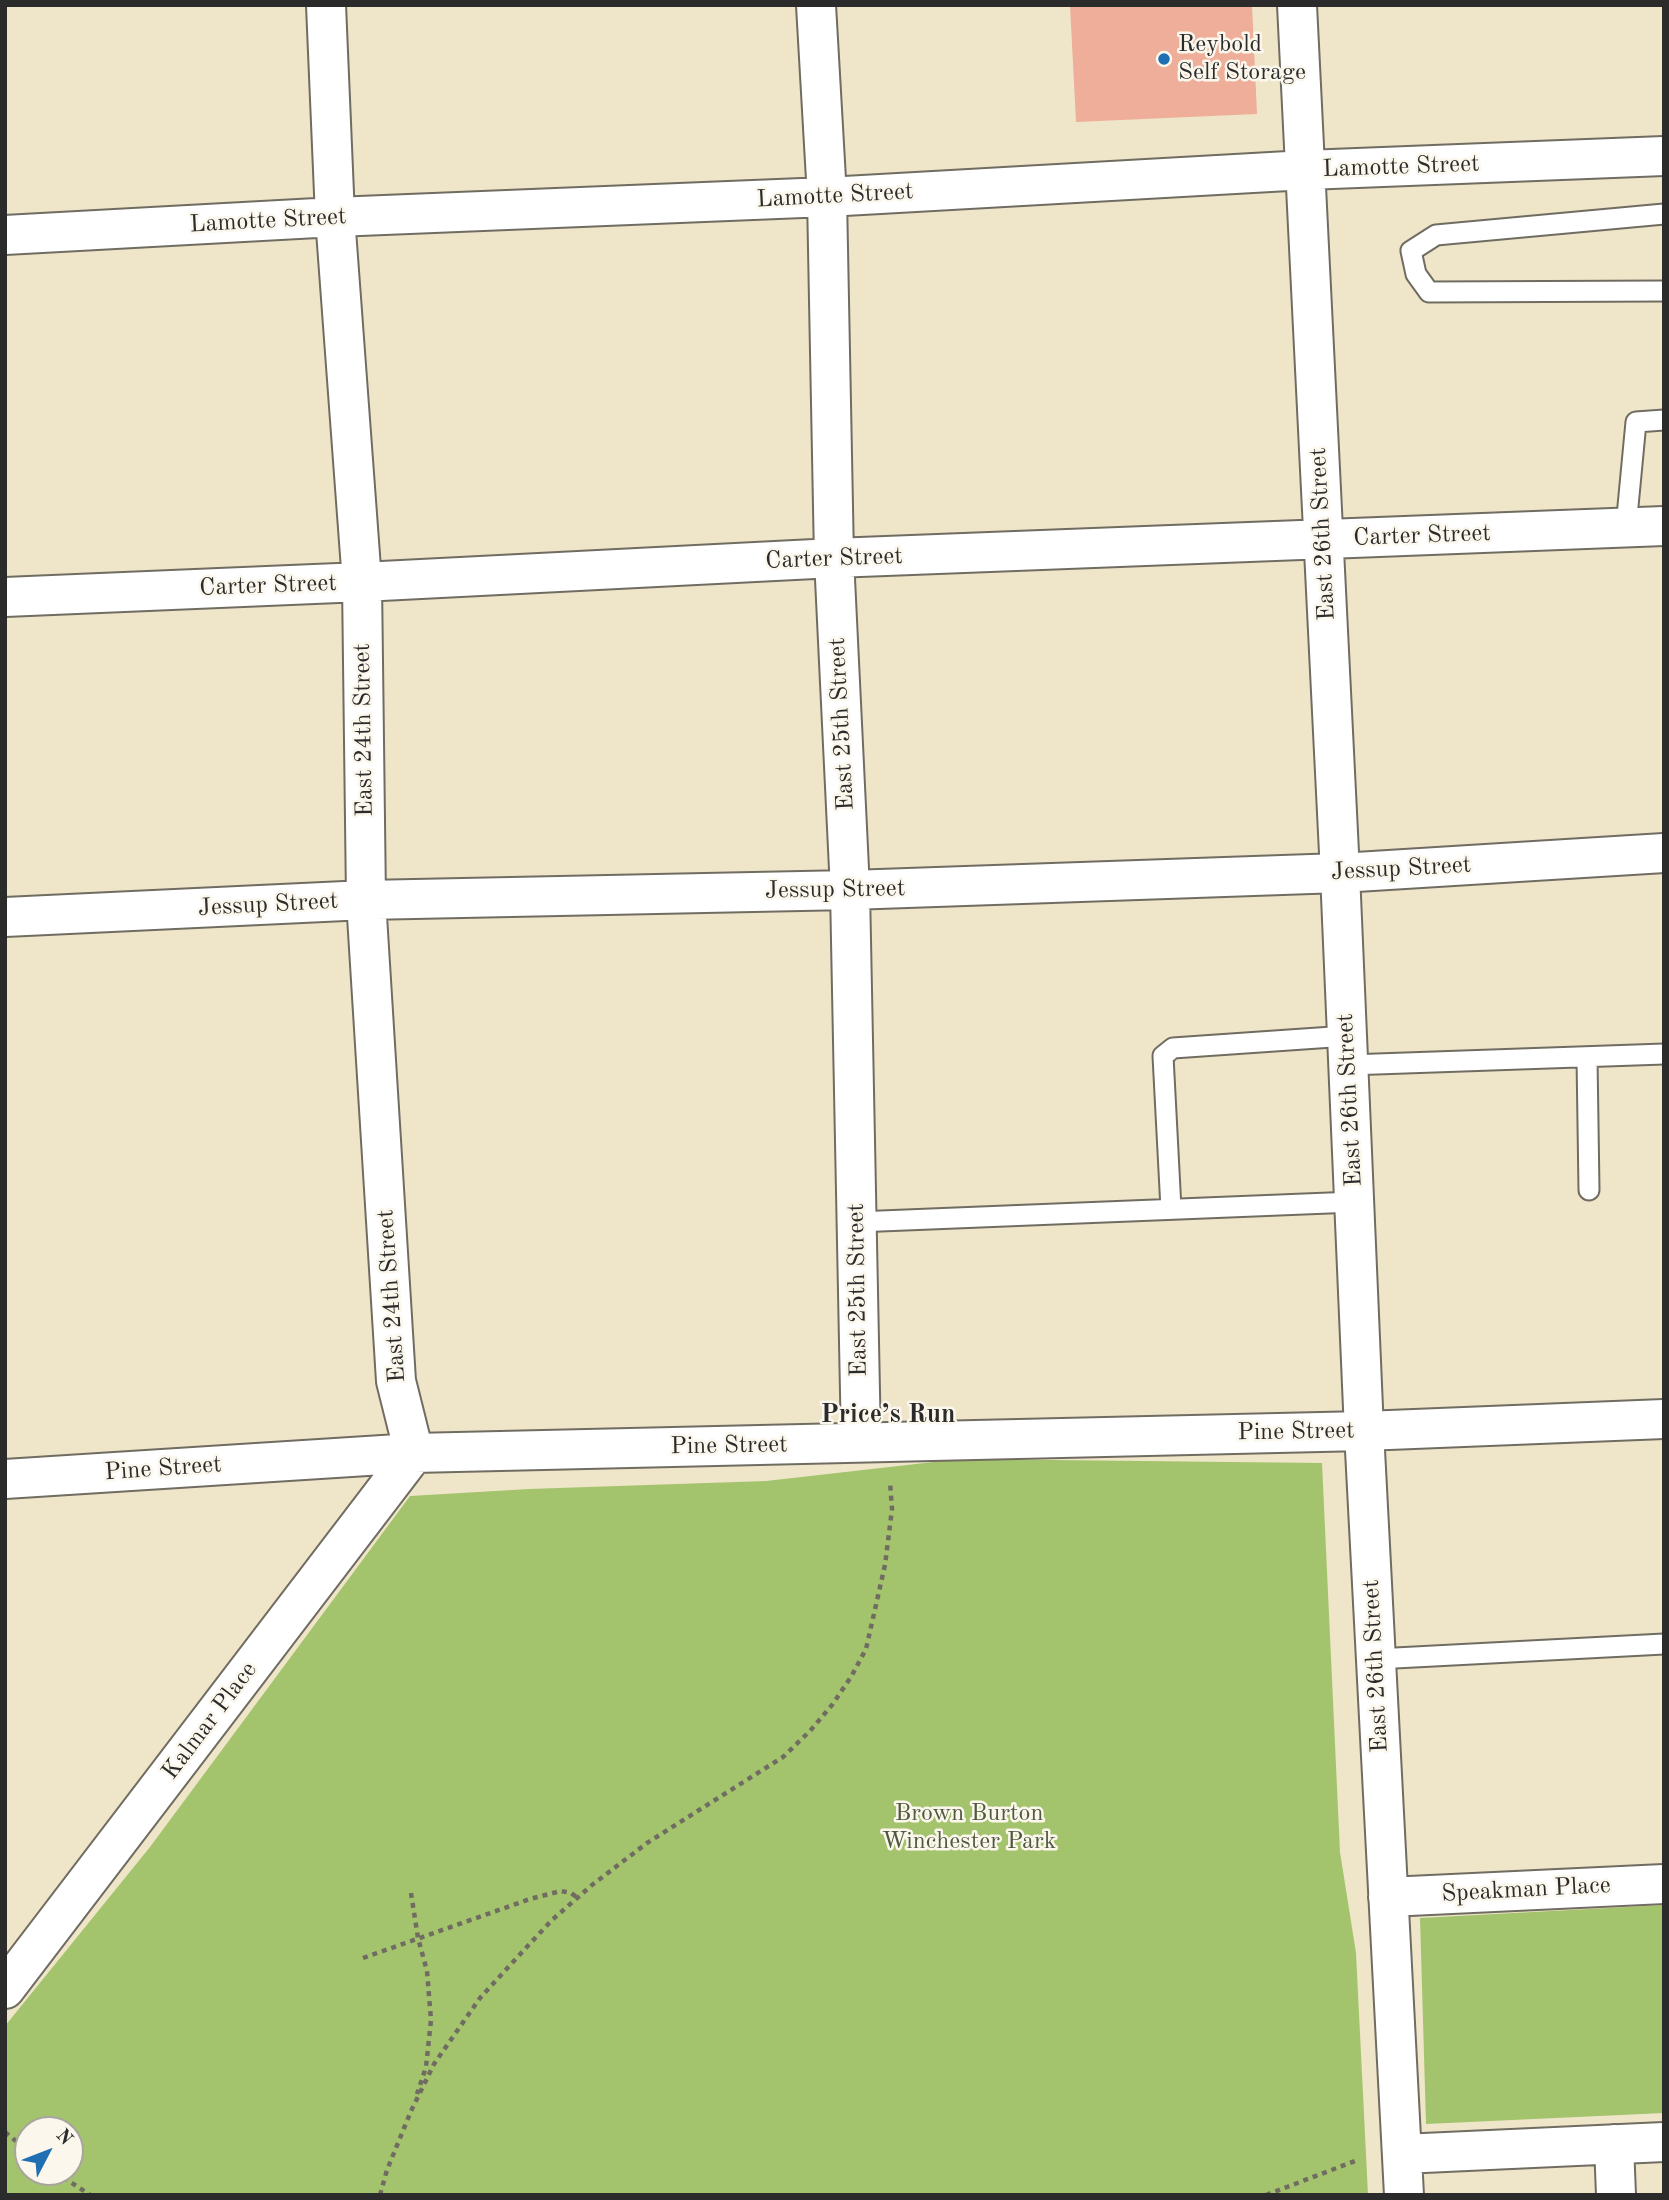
<!DOCTYPE html>
<html>
<head>
<meta charset="utf-8">
<style>
	body { margin:0 }
	#map { position:relative; width:1669px; height:2200px; overflow:hidden; background:#efe6c9; font-family:"Old Standard TT",serif }
	canvas { display:block }
	.frame { position:absolute; inset:0; border:7px solid #2b2b2b; pointer-events:none }
	.north { position:absolute; left:14px; top:2116px; width:70px; height:70px; box-sizing:border-box; background:#fbf7ec; border:2px solid #a8a59f; border-radius:50%; rotate:48deg; font-size:19px; font-weight:700; line-height:28px; text-align:center; color:#2b2b2b }
	.north::after { content:''; display:block; margin:auto; width:24px; height:32px; background:#1f6fb2; clip-path:polygon(50% 0,100% 100%,50% 72%,0 100%) }
</style>
</head>
<body>
<div id="map">
<canvas width="1669" height="2200"></canvas>
<div class="frame"></div>
<div class="north">N</div>
</div>
<script>
const ctx = document.querySelector('canvas').getContext('2d');
ctx.lineJoin = 'round';
function fillPath(path, color) {
  ctx.fillStyle = color;
  ctx.fill(path, 'evenodd');
}
function toPath(rows) {
  const path = new Path2D();
  for (const r of rows) {
    path.moveTo(r[0], r[1]);
    for (let i = 2; i < r.length; i += 2) path.lineTo(r[i], r[i + 1]);
  }
  return path;
}
function strokePath(path, color, width, dash) {
  ctx.strokeStyle = color;
  ctx.lineWidth = width;
  ctx.lineCap = dash ? 'butt' : 'round';
  ctx.setLineDash(dash || []);
  ctx.stroke(path);
}
function write(font, color, halo, rows, align = 'center') {
  ctx.font = font + ' "Old Standard TT",serif';
  ctx.lineWidth = 5;
  ctx.setLineDash([]);
  ctx.textBaseline = 'middle';
  ctx.strokeStyle = halo;
  ctx.fillStyle = color;
  for (const [text, x, y, turn = 0] of rows) {
    ctx.save();
    ctx.translate(x, y);
    ctx.rotate((+turn || 0) * Math.PI / 180);
    ctx.textAlign = isNaN(turn) ? turn : align;
    if (halo) ctx.strokeText(text, 0, 0);
    ctx.fillText(text, 0, 0);
    ctx.restore();
  }
}
const green = toPath([
	[960,1459,1322,1463,1340,1852,1356,1953,1368,2195,5,2195,5,2026,150,1847,410,1496,529,1489,766,1481],
	[28,2130,70,2130,70,2172,28,2172],
	[1664,1905,1664,2113,1426,2124,1420,1918]
]);
const building = toPath([
	[1070,5,1252,5,1257,114,1076,122]
]);
const path = toPath([
	[411,1893,418,1938,427,1971,431,2020,426,2067,417,2094],
	[363,1958,530,1899,561,1891,571,1893,578,1898],
	[5,2132,28,2151],
	[55,2172,90,2195],
	[380,2195,387,2170,411,2111,434,2064,480,1998,524,1950,552,1920,592,1885,647,1843,783,1757,810,1731,832,1705,851,1677,866,1649,885,1565,892,1509,890,1482],
	[1266,2195,1355,2161]
]);
const service = toPath([
	[1664,214,1436,235,1411,251,1416,274,1429,292,1664,291],
	[1626,527,1636,422,1664,420],
	[1587,1058,1589,1190],
	[1348,1065,1664,1054],
	[1171,1209,1163,1056,1173,1048,1347,1036],
	[856,1222,1354,1202],
	[1376,1659,1664,1644]
]);
const minor = toPath([
	[816,5,827,197,834,558,850,890,861,1442],
	[1297,5,1340,873,1364,1431,1404,2195],
	[5,235,335,217,827,197,1306,170,1664,156],
	[5,597,362,582,834,558,1664,526],
	[5,917,366,900,850,890,1340,873,1664,853],
	[5,1479,414,1453,1364,1431,1664,1419],
	[1388,1897,1664,1884],
	[5,1989,414,1453,396,1381,366,900,362,582,335,217,326,5],
	[1614,2144,1616,2195],
	[1402,2154,1664,2142]
]);
const markers = [
	[1164,59,7,"#1f6fb2"]
];
const poiNames = [
	["Reybold",1178,45],
	["Self Storage",1178,73]
];
const streetNames = [
	["Lamotte Street",1401,167,-2],
	["Lamotte Street",835,196,-3],
	["Lamotte Street",268,221,-3],
	["East 26th Street",1323,534,-93],
	["Carter Street",1422,536,-2],
	["Carter Street",834,559,-2],
	["Carter Street",268,586,-2],
	["East 25th Street",842,724,-93],
	["East 24th Street",364,730,-91],
	["Jessup Street",1401,869,-3],
	["Jessup Street",835,890,-1],
	["Jessup Street",268,905,-3],
	["East 26th Street",1350,1100,-93],
	["East 25th Street",858,1290,-91],
	["East 24th Street",392,1296,-94],
	["Pine Street",1296,1432,-1],
	["Pine Street",729,1446,-1],
	["Pine Street",163,1469,-4],
	["East 26th Street",1376,1666,-93],
	["Kalmar Place",210,1721,-53],
	["Speakman Place",1526,1890,-3]
];
const parkNames = [
	["Brown Burton",969,1814],
	["Winchester Park",969,1842]
];
const neighbourhoodNames = [
	["Price’s Run",888,1415]
];
fillPath(green, '#a3c46d');
fillPath(building, '#eeae99');
strokePath(service, '#706c62', 23);
strokePath(minor, '#706c62', 42);
strokePath(path, '#706c62', 4.5, [5, 5]);
strokePath(service, '#fff', 19);
strokePath(minor, '#fff', 38);
for (const [x, y, r, color] of markers) {
  const dot = new Path2D();
  dot.arc(x, y, r, 0, 2 * Math.PI);
  ctx.fillStyle = color;
  ctx.fill(dot);
  strokePath(dot, '#fbf7ec', 2.5);
}
write('24px', '#2b2b2b', '#fbf7ec', poiNames, 'left');
write('24px', '#2b2b2b', '#fbf7ec', streetNames);
write('24px', '#4f593f', '#fbf7ec', parkNames);
write('bold 26px', '#2b2b2b', '#fbf7ec', neighbourhoodNames);
</script>
</body>
</html>
